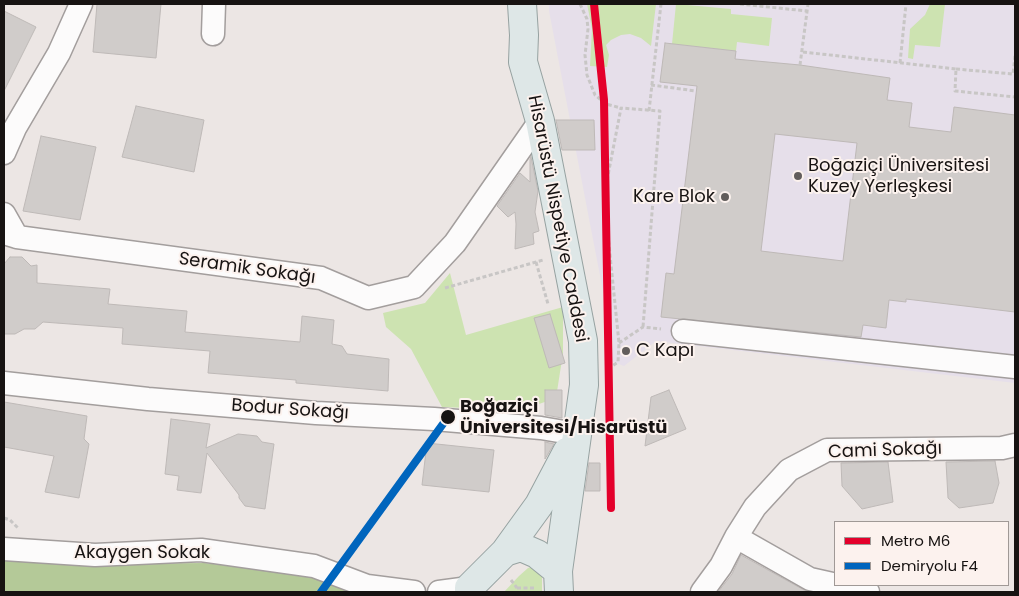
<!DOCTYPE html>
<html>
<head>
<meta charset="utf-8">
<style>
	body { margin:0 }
	#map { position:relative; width:1019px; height:596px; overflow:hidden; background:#ece6e4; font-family:Poppins,sans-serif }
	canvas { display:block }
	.frame { position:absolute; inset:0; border:5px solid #171312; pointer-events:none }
	.legend { position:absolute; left:834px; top:521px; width:175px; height:65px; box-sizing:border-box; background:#fcf2ee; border:1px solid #a09996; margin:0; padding:6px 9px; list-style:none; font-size:15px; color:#171312 }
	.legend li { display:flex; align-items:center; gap:10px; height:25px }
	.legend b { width:25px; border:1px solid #a09996 }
</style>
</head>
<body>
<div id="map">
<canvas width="1019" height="596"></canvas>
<div class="frame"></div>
<ul class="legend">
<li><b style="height:6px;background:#e4002b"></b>Metro M6</li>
<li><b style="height:6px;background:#0065bd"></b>Demiryolu F4</li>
</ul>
</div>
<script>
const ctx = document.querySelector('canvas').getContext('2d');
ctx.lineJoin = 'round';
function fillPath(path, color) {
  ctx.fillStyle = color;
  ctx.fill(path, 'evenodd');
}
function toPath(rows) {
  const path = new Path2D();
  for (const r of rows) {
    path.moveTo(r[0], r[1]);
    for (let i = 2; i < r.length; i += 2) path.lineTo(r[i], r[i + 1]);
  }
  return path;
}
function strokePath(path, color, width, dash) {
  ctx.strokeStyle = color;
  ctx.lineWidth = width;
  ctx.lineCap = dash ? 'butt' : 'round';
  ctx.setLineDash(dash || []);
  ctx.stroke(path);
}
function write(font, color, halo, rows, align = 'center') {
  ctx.font = font + ' Poppins,sans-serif';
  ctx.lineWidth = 4;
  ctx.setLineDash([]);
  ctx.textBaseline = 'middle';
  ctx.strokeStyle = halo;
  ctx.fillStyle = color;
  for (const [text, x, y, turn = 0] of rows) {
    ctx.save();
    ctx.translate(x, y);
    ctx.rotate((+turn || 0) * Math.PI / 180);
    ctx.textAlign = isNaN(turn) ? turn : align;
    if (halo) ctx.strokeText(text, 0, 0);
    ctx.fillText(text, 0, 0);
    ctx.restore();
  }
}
const education = toPath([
	[549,4,1015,4,1015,383,656,341,624,366,611,361,613,343,549,11]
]);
const green = toPath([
	[587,4,656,4,651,46,641,38,630,34,621,35,611,40,606,45,609,55,607,67,590,66,592,29],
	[676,4,731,9,731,14,772,18,769,46,737,42,736,51,672,44],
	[930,4,945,4,940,47,915,45,913,59,908,58,910,29,925,15],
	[450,273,466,335,563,307,563,353,556,398,522,410,442,407,411,349,386,327,383,313,425,303],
	[535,566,542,576,542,592,504,592,519,576,528,568]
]);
const forest = toPath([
	[4,557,93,564,204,563,305,574,349,592,4,592]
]);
const building = toPath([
	[97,4,161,4,156,58,93,52,97,4],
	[4,11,36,27,4,91,4,11],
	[665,43,736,51,735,59,800,65,890,78,887,100,912,103,909,127,951,132,954,107,1015,115,1015,312,906,299,906,302,889,300,886,328,863,325,861,337,661,317,666,273,674,274,697,86,660,82,665,43],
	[775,134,857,143,843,261,761,251,775,134],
	[136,106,204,120,194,172,122,157,136,106],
	[556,120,594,120,595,150,562,150,556,120],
	[41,136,96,147,80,220,23,211,41,136],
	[531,157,538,191,535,212,539,231,533,233,534,244,515,249,516,224,515,212,508,217,497,206,520,173,530,182,530,159,531,157],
	[10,257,22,257,31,266,37,265,37,283,110,289,108,304,187,311,185,332,300,342,302,316,334,320,332,344,342,346,347,354,389,359,388,391,296,383,296,380,208,373,210,351,122,344,123,328,43,322,35,329,24,329,15,334,4,334,4,264,10,257],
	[550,314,565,363,549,368,534,318,550,314],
	[545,390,562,390,562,418,545,415,545,390],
	[669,390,686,429,645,446,651,397,669,390],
	[4,402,87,416,84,439,89,444,79,498,45,492,54,456,4,447,4,402],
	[171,419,210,424,206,448,238,434,257,436,262,442,274,444,265,509,245,506,239,498,239,495,207,453,201,493,177,490,179,476,165,474,171,419],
	[545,442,554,444,545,459,545,442],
	[427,443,494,450,489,492,422,485,427,443],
	[995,461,999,483,993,503,959,508,948,498,946,462,995,461],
	[888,462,893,502,862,509,842,486,841,463,888,462],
	[589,463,600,463,600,491,585,491,589,463],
	[741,555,804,590,809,592,718,592,732,574,741,555]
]);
const path = toPath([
	[580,4,587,19,588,29,585,55,587,75,595,95,606,104,621,108],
	[740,4,807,11],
	[803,52,956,69,955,91,1015,97],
	[900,63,906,4],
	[800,65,808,4],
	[956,69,1013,74,1015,56],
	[651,85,696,91],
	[649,111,661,4],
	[536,262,548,304],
	[445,288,543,260],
	[619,343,643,327,661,329],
	[608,369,618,362,619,343,604,196,621,108,660,111,643,327],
	[4,518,10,520,18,528],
	[511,580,517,588,517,592],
	[517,588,534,588]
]);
const minor = toPath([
	[213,34,214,4],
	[4,153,15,128,59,53,81,4],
	[4,214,17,237,4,233],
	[17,237,321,278,368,298,414,287,455,243,540,121],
	[683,331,1015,367],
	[4,383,148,399,316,413,434,419,541,428,576,434],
	[736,537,810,579,868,592],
	[4,549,95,555,201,550,314,566,367,586],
	[376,592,367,586,414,592],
	[439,592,469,588],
	[702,592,721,566,736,537,755,507,789,470,827,450,1002,448,1015,445]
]);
const major = toPath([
	[522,4,524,35,523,62,540,121,583,341,584,385,558,571,559,592],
	[505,552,521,547,537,554,558,571],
	[469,592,469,588,505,552,539,505,567,452]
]);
const rail1 = toPath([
	[321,592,448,417]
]);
const metro1 = toPath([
	[594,4,604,100,611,508]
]);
const markers = [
	[798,176,5,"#625d5c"],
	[725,197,5,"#625d5c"],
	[626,351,5,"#625d5c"],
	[448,417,8,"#171312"]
];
const poiNames = [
	["Boğaziçi Üniversitesi",808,166],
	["Kuzey Yerleşkesi",808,187],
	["Kare Blok",715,197,"right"],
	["C Kapı",636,351]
];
const streetNames = [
	["Hisarüstü Nispetiye Caddesi",557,219,79],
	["Seramik Sokağı",247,269,8],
	["Bodur Sokağı",290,410,4],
	["Cami Sokağı",885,451,-2],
	["Akaygen Sokak",142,553]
];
const stopNames = [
	["Boğaziçi",460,407],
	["Üniversitesi/Hisarüstü",460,428]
];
fillPath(education, '#e6dfea');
fillPath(green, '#cde3b1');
fillPath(forest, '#b4c998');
fillPath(building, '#d0ccca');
strokePath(building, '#beb9b7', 1);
strokePath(minor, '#a39e9d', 25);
strokePath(major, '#96a2a1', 30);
strokePath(path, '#c8c6c5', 3, [4, 2.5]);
strokePath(minor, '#fcfbfb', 22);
strokePath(major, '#dee7e7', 28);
strokePath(rail1, '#0065bd', 8);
strokePath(metro1, '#e4002b', 8);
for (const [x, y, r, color] of markers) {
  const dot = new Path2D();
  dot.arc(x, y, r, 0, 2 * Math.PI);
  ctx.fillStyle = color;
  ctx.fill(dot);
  strokePath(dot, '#fcf2ee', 2);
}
write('18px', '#171312', '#fcf2ee', poiNames, 'left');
write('18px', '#171312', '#fcf2ee', streetNames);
write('bold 18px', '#171312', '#fcf2ee', stopNames, 'left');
</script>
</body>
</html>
